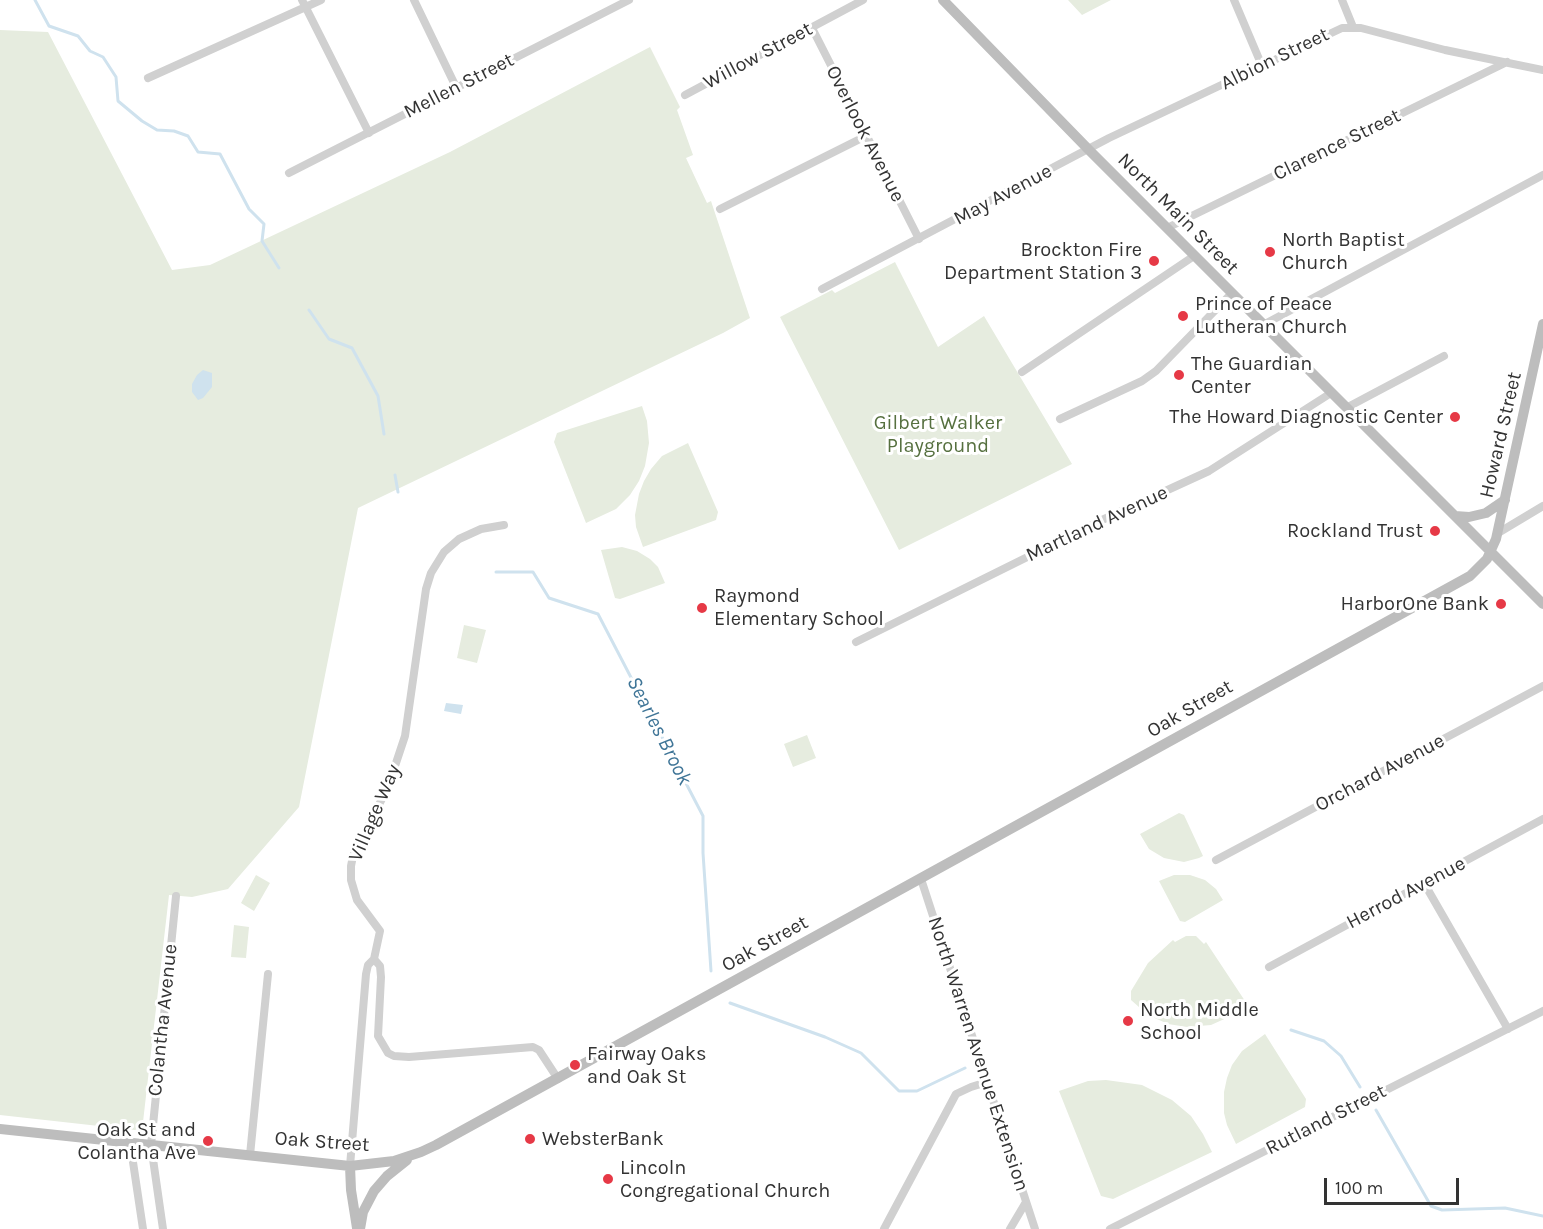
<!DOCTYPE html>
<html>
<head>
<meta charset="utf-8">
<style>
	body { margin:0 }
	#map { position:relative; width:1543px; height:1229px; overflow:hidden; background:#fff; font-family:Karla,sans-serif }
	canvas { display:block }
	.scale { position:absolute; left:1324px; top:1178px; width:135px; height:27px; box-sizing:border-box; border:3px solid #333; border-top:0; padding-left:8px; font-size:18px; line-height:21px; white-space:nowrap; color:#333; -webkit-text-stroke:4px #fff; paint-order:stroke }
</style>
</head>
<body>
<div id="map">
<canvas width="1543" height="1229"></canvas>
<div class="scale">100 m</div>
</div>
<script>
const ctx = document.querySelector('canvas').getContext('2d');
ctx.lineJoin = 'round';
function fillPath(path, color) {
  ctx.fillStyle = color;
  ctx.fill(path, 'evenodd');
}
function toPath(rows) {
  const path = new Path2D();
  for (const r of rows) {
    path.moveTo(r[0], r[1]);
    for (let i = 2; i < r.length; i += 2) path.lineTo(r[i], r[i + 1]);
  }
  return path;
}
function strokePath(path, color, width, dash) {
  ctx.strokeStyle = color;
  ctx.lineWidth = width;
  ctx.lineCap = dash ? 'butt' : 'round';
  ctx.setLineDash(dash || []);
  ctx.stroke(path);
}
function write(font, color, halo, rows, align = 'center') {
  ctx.font = font + ' Karla,sans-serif';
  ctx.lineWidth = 6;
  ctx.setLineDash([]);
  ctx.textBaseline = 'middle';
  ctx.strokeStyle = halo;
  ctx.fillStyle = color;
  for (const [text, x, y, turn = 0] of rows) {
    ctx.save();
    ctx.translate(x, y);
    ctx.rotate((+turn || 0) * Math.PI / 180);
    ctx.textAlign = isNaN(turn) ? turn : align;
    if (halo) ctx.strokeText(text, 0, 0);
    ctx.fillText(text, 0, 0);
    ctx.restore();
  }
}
const green = toPath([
	[1068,0,1111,0,1082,15],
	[0,30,48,32,172,270,210,265,450,152,650,47,680,107,677,110,693,155,686,158,707,203,711,201,750,318,723,333,358,508,299,807,228,889,192,897,169,895,143,1122,140,1128,135,1130,0,1115],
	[895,262,938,347,984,316,1072,464,899,550,780,317,832,290,835,293],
	[642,406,647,421,649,443,645,466,639,481,630,495,616,509,586,523,554,442,557,433],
	[688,443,718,512,716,520,643,547,636,527,635,515,639,494,644,481,651,469,662,456],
	[622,547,637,551,650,559,658,567,665,583,620,599,615,598,601,550],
	[464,625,486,630,477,663,457,658],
	[807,735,816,758,793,767,784,744],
	[1179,813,1184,815,1203,856,1199,858,1184,862,1164,858,1149,849,1140,834],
	[256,875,270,883,254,911,241,903],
	[1174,875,1190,875,1205,880,1216,889,1223,900,1185,922,1180,921,1159,881],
	[234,925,249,927,246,958,231,957],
	[1186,936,1196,936,1204,944,1206,942,1247,1004,1231,1016,1211,1025,1187,1027,1168,1024,1148,1015,1131,1000,1131,991,1148,963,1173,940,1175,942],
	[1265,1034,1306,1099,1305,1107,1236,1144,1227,1125,1224,1113,1224,1092,1227,1078,1232,1065,1242,1051],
	[1106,1080,1142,1085,1172,1100,1191,1116,1203,1134,1212,1152,1113,1199,1101,1196,1059,1091,1088,1081]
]);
const water = toPath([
	[203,370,212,373,212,387,203,398,198,400,192,392,192,384,197,375],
	[446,703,463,705,461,714,444,711]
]);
const stream = toPath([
	[35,0,49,26,78,36,90,51,103,57,116,77,118,101,142,121,157,130,174,131,188,136,198,152,220,154,249,209,264,224,262,241,279,268],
	[309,310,329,339,352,348,378,396,384,434],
	[395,475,398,492],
	[496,572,533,572,549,598,598,614,703,816,703,853,711,971],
	[730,1003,825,1037,861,1053,899,1091,917,1091,965,1068],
	[1291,1030,1324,1041,1341,1056,1360,1087],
	[1376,1110,1431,1206,1442,1210,1505,1208,1543,1216]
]);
const street = toPath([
	[302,0,369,133],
	[414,0,456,87],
	[1234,0,1262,66],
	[1342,0,1353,27],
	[812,28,919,239],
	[148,78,321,0],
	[685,95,863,0],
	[289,173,629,0],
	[720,209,866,136],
	[1167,228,1507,62],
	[822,289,1109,138,1342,28,1361,28,1445,50,1543,70],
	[1263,325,1543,175],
	[1022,372,1194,256],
	[1346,408,1444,356],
	[1060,419,1142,381,1156,371,1232,293],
	[504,525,481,529,459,539,444,552,431,573,426,589,405,736,388,787,353,856,351,866,351,880,357,900,380,931,374,959,380,966,381,977,378,1036,388,1053,394,1056,409,1057,533,1047,539,1050,558,1079],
	[1498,533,1543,506],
	[856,642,1102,520,1209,471,1331,393],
	[1216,860,1543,686],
	[921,879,1035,1229],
	[1424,883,1508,1029],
	[1269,967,1543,819],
	[130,1142,143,1229],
	[250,1155,268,974],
	[350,1166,366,974,368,965,374,959],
	[163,1229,151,1145,176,896],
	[884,1229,956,1094,971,1087,987,1082],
	[1010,1229,1026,1202],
	[1110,1229,1543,1011]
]);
const secondary = toPath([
	[943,0,1089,150,1543,604],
	[1455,516,1469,517,1486,513,1505,500],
	[0,1129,350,1166,394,1161,421,1152,436,1145,1470,576,1487,559,1496,539,1543,324],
	[350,1166,351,1190,357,1228],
	[360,1229,363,1212,374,1191,387,1176,407,1160]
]);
const markers = [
	[1270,252,6,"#e63946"],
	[1154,261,6,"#e63946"],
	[1183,316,6,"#e63946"],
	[1179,375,6,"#e63946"],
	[1455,417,6,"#e63946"],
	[1435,531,6,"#e63946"],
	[1501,604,6,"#e63946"],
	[702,608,6,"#e63946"],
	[1128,1021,6,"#e63946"],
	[575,1065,6,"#e63946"],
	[530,1139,6,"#e63946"],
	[208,1141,6,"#e63946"],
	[608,1179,6,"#e63946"]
];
const streetNames = [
	["Willow Street",758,56,-28],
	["Albion Street",1275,59,-26],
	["Mellen Street",459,86,-27],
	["Overlook Avenue",865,134,63],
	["Clarence Street",1337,145,-26],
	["May Avenue",1003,195,-28],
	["North Main Street",1178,214,45],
	["Howard Street",1501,435,-77],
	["Martland Avenue",1097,524,-25],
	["Oak Street",1190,709,-30],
	["Orchard Avenue",1380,773,-28],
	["Village Way",375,813,-67],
	["Herrod Avenue",1406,893,-28],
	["Oak Street",765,944,-29],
	["Colantha Avenue",163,1020,-84],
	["North Warren Avenue Extension",978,1054,72],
	["Rutland Street",1326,1120,-27],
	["Oak Street",322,1142,4]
];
const poiNames = [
	["North Baptist",1282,240],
	["Church",1282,263],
	["Brockton Fire",1142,250,"right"],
	["Department Station 3",1142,273,"right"],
	["Prince of Peace",1195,304],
	["Lutheran Church",1195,327],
	["The Guardian",1191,364],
	["Center",1191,387],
	["The Howard Diagnostic Center",1443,417,"right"],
	["Rockland Trust",1423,531,"right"],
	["Raymond",714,596],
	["Elementary School",714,619],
	["HarborOne Bank",1489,604,"right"],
	["North Middle",1140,1010],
	["School",1140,1033],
	["Fairway Oaks",587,1054],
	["and Oak St",587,1077],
	["Oak St and",196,1130,"right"],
	["Colantha Ave",196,1153,"right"],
	["WebsterBank",542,1139],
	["Lincoln",620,1168],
	["Congregational Church",620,1191]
];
const parkNames = [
	["Gilbert Walker",938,423],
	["Playground",938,446]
];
const waterNames = [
	["Searles Brook",659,731,63]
];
fillPath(green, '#e6ecdf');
fillPath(water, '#cfe2ee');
strokePath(stream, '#cfe2ee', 3);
strokePath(street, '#d0d0d0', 8);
strokePath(secondary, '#bdbdbd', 10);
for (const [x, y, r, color] of markers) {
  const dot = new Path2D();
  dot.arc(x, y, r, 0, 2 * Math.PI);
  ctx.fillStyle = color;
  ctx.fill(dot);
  strokePath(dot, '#fff', 2);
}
write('20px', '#333', '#fff', streetNames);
write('20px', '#333', '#fff', poiNames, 'left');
write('20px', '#56703f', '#fff', parkNames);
write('italic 21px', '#3f7597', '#fff', waterNames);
</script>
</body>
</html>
